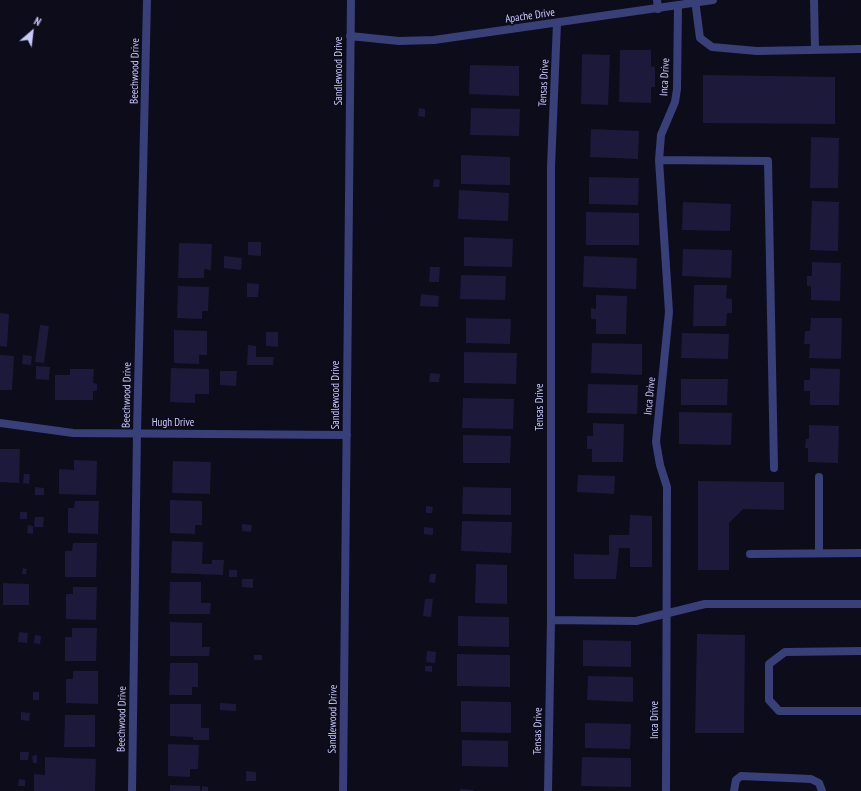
<!DOCTYPE html>
<html>
<head>
<meta charset="utf-8">
<style>
	body { margin:0 }
	#map { position:relative; width:861px; height:791px; overflow:hidden; background:#0d0c1b; font-family:"PT Sans Narrow",sans-serif }
	canvas { display:block }
	.north { position:absolute; left:12px; top:12px; width:40px; height:40px; -webkit-text-stroke:3px #0d0c1b; paint-order:stroke; rotate:28deg; font-size:11px; font-weight:700; line-height:16px; text-align:center; color:#c9cafc }
	.north::after { content:''; display:block; margin:auto; width:14px; height:18px; background:#c9cafc; clip-path:polygon(50% 0,100% 100%,50% 72%,0 100%) }
</style>
</head>
<body>
<div id="map">
<canvas width="861" height="791"></canvas>
<div class="north">N</div>
</div>
<script>
const ctx = document.querySelector('canvas').getContext('2d');
ctx.lineJoin = 'round';
function fillPath(path, color) {
  ctx.fillStyle = color;
  ctx.fill(path, 'evenodd');
}
function toPath(rows) {
  const path = new Path2D();
  for (const r of rows) {
    path.moveTo(r[0], r[1]);
    for (let i = 2; i < r.length; i += 2) path.lineTo(r[i], r[i + 1]);
  }
  return path;
}
function strokePath(path, color, width, dash) {
  ctx.strokeStyle = color;
  ctx.lineWidth = width;
  ctx.lineCap = dash ? 'butt' : 'round';
  ctx.setLineDash(dash || []);
  ctx.stroke(path);
}
function write(font, color, halo, rows, align = 'center') {
  ctx.font = font + ' "PT Sans Narrow",sans-serif';
  ctx.lineWidth = 3.5;
  ctx.setLineDash([]);
  ctx.textBaseline = 'middle';
  ctx.strokeStyle = halo;
  ctx.fillStyle = color;
  for (const [text, x, y, turn = 0] of rows) {
    ctx.save();
    ctx.translate(x, y);
    ctx.rotate((+turn || 0) * Math.PI / 180);
    ctx.textAlign = isNaN(turn) ? turn : align;
    if (halo) ctx.strokeText(text, 0, 0);
    ctx.fillText(text, 0, 0);
    ctx.restore();
  }
}
const building = toPath([
	[620,50,651,50,651,66,655,67,655,87,651,87,651,103,619,102],
	[582,54,610,55,608,105,581,104],
	[470,65,519,66,519,96,469,94],
	[703,75,835,77,835,124,703,123],
	[419,108,425,109,425,117,418,116],
	[471,108,520,109,519,136,470,135],
	[591,129,639,131,638,159,590,157],
	[811,137,839,138,838,188,810,188],
	[461,155,510,157,510,185,461,184],
	[589,177,639,178,638,205,589,204],
	[434,179,440,180,439,187,433,187],
	[459,190,509,193,508,221,458,219],
	[812,201,839,202,838,251,810,250],
	[683,202,731,204,730,231,682,230],
	[586,212,639,213,639,245,586,245],
	[464,237,513,239,512,267,464,266],
	[248,242,261,242,261,256,248,255],
	[179,243,212,244,211,270,204,269,204,278,178,278],
	[683,249,732,250,731,278,682,276],
	[224,256,242,258,241,270,224,268],
	[584,256,637,258,636,289,583,287],
	[812,262,841,263,840,301,811,300,811,286,807,286,807,276,812,276],
	[430,267,440,267,439,282,429,282],
	[461,275,506,276,505,300,460,299],
	[247,283,259,284,258,297,247,297],
	[694,285,727,285,726,298,732,299,732,313,727,313,726,326,693,326],
	[178,286,209,287,208,311,202,311,202,319,177,318],
	[421,294,439,296,438,307,420,306],
	[596,295,627,296,626,334,596,334,596,319,591,319,591,308,596,309],
	[0,313,9,314,7,347,0,346],
	[466,318,511,319,510,344,466,343],
	[811,318,842,318,841,359,809,358,810,344,804,344,805,331,810,331],
	[40,325,49,326,44,363,35,362],
	[174,330,207,331,207,355,199,355,199,364,174,363],
	[266,332,278,332,278,347,266,346],
	[682,333,729,334,728,359,681,358],
	[592,343,642,344,642,375,591,373],
	[248,345,256,346,256,357,274,357,273,365,247,365],
	[464,352,517,353,516,384,464,383],
	[0,355,14,356,12,390,0,390],
	[23,355,32,356,31,365,22,364],
	[36,366,50,367,49,380,36,379],
	[171,368,209,369,209,394,195,394,195,403,170,402],
	[810,368,840,369,839,405,810,405,810,391,804,391,804,380,810,380],
	[70,369,94,369,93,383,97,384,97,391,93,391,93,400,55,400,55,375,70,375],
	[220,371,237,371,236,386,220,385],
	[430,373,440,374,439,382,429,382],
	[681,379,728,379,727,405,681,405],
	[588,384,638,385,637,414,587,413],
	[463,398,514,399,513,429,462,428],
	[679,412,732,413,731,445,679,444],
	[593,423,624,424,623,462,592,462,592,449,587,449,587,436,593,436],
	[809,425,839,426,838,463,808,462,808,448,805,448,806,439,809,439],
	[463,435,511,436,510,463,463,463],
	[0,449,20,449,19,483,0,482],
	[74,460,97,461,96,495,59,494,59,469,74,470],
	[173,461,211,462,210,494,172,493],
	[24,474,30,474,29,484,23,483],
	[578,475,615,476,614,494,577,492],
	[698,481,784,482,784,510,743,509,729,523,729,570,698,570],
	[35,487,44,488,44,495,35,495],
	[463,487,511,488,511,515,462,514],
	[170,500,202,501,202,525,195,525,195,534,170,533],
	[75,501,99,501,98,534,68,533,68,508,74,508],
	[426,506,433,507,432,513,426,513],
	[20,512,27,512,27,519,20,519],
	[630,515,652,516,652,567,630,567,630,548,619,548,616,579,574,579,574,554,609,555,609,535,629,535],
	[35,517,44,517,43,527,34,527],
	[462,521,512,522,511,553,461,551],
	[242,524,252,525,251,532,242,531],
	[28,525,33,526,33,534,27,533],
	[424,527,433,528,433,535,424,534],
	[172,541,203,542,202,564,212,564,212,560,224,560,223,575,171,573],
	[73,543,97,543,96,577,65,577,65,551,72,551],
	[476,564,507,565,507,604,475,603],
	[23,568,27,569,26,574,22,574],
	[229,570,237,570,237,577,229,577],
	[430,574,436,574,435,583,429,582],
	[242,579,253,579,253,588,242,587],
	[170,582,201,582,201,603,211,603,210,614,169,614],
	[3,583,29,584,29,605,3,605],
	[73,587,97,587,96,620,66,619,66,594,73,594],
	[425,599,433,599,431,617,423,616],
	[458,616,509,617,509,647,458,646],
	[170,622,202,623,202,647,210,647,209,656,170,656],
	[72,628,97,628,96,661,65,661,65,637,72,637],
	[19,632,28,633,27,643,18,642],
	[697,634,745,635,744,733,695,733],
	[35,635,41,636,40,644,34,643],
	[583,640,631,641,631,667,583,666],
	[427,651,436,652,435,663,426,662],
	[457,654,510,655,510,687,457,686],
	[254,655,262,655,262,660,254,660],
	[170,663,198,663,198,687,192,687,192,695,169,695],
	[425,666,432,666,432,672,425,671],
	[73,671,98,671,98,704,66,703,66,679,73,679],
	[588,676,633,677,633,702,587,700],
	[33,692,39,692,39,700,33,700],
	[461,701,511,702,511,733,461,732],
	[220,703,236,704,236,711,220,710],
	[170,704,201,704,201,728,209,728,209,740,193,740,193,737,170,736],
	[21,712,30,713,29,721,21,720],
	[65,715,95,715,95,747,64,747],
	[585,723,631,724,630,749,585,748],
	[462,740,508,741,508,767,462,766],
	[168,744,199,745,198,769,190,769,190,777,168,776],
	[20,752,29,752,28,760,20,760],
	[37,755,37,763,33,763,32,756],
	[45,757,96,759,95,791,34,791,34,774,45,775],
	[582,757,631,758,631,787,581,786],
	[246,771,256,772,256,781,246,781],
	[19,779,25,780,25,786,18,786],
	[170,785,200,786,200,791,170,791],
	[202,786,208,787,208,791,202,791],
	[460,789,474,790,474,791,460,791]
]);
const service = toPath([
	[657,0,658,9],
	[695,0,700,38,712,47,757,51,861,49],
	[814,0,815,50],
	[659,160,768,161,774,468],
	[819,477,819,553],
	[750,554,861,553],
	[551,620,636,621,705,604,861,604],
	[861,651,785,652,769,664,769,700,779,711,861,711],
	[548,791,551,620,551,167,557,23],
	[666,791,667,487,660,465,656,442,669,312,659,160,661,135,675,102,677,89,678,6],
	[734,791,736,780,741,776,811,779,819,783,822,791]
]);
const minor = toPath([
	[350,36,399,41,434,40,713,0],
	[0,423,73,433,347,435],
	[132,791,137,433,147,0],
	[343,791,351,0]
]);
const streetNames = [
	["Apache Drive",530,16,-8],
	["Beechwood Drive",135,71,-89],
	["Sandlewood Drive",339,71,-90],
	["Inca Drive",665,77,-87],
	["Tensas Drive",544,83,-87],
	["Beechwood Drive",127,395,-89],
	["Sandlewood Drive",336,395,-90],
	["Inca Drive",650,396,-84],
	["Tensas Drive",540,407,-90],
	["Hugh Drive",173,423],
	["Beechwood Drive",122,719,-89],
	["Sandlewood Drive",333,719,-89],
	["Inca Drive",655,720,-90],
	["Tensas Drive",538,731,-89]
];
fillPath(building, '#1c193b');
strokePath(service, '#393f78', 8);
strokePath(minor, '#393f78', 8);
write('11px', '#c9cafc', '#0d0c1b', streetNames);
</script>
</body>
</html>
